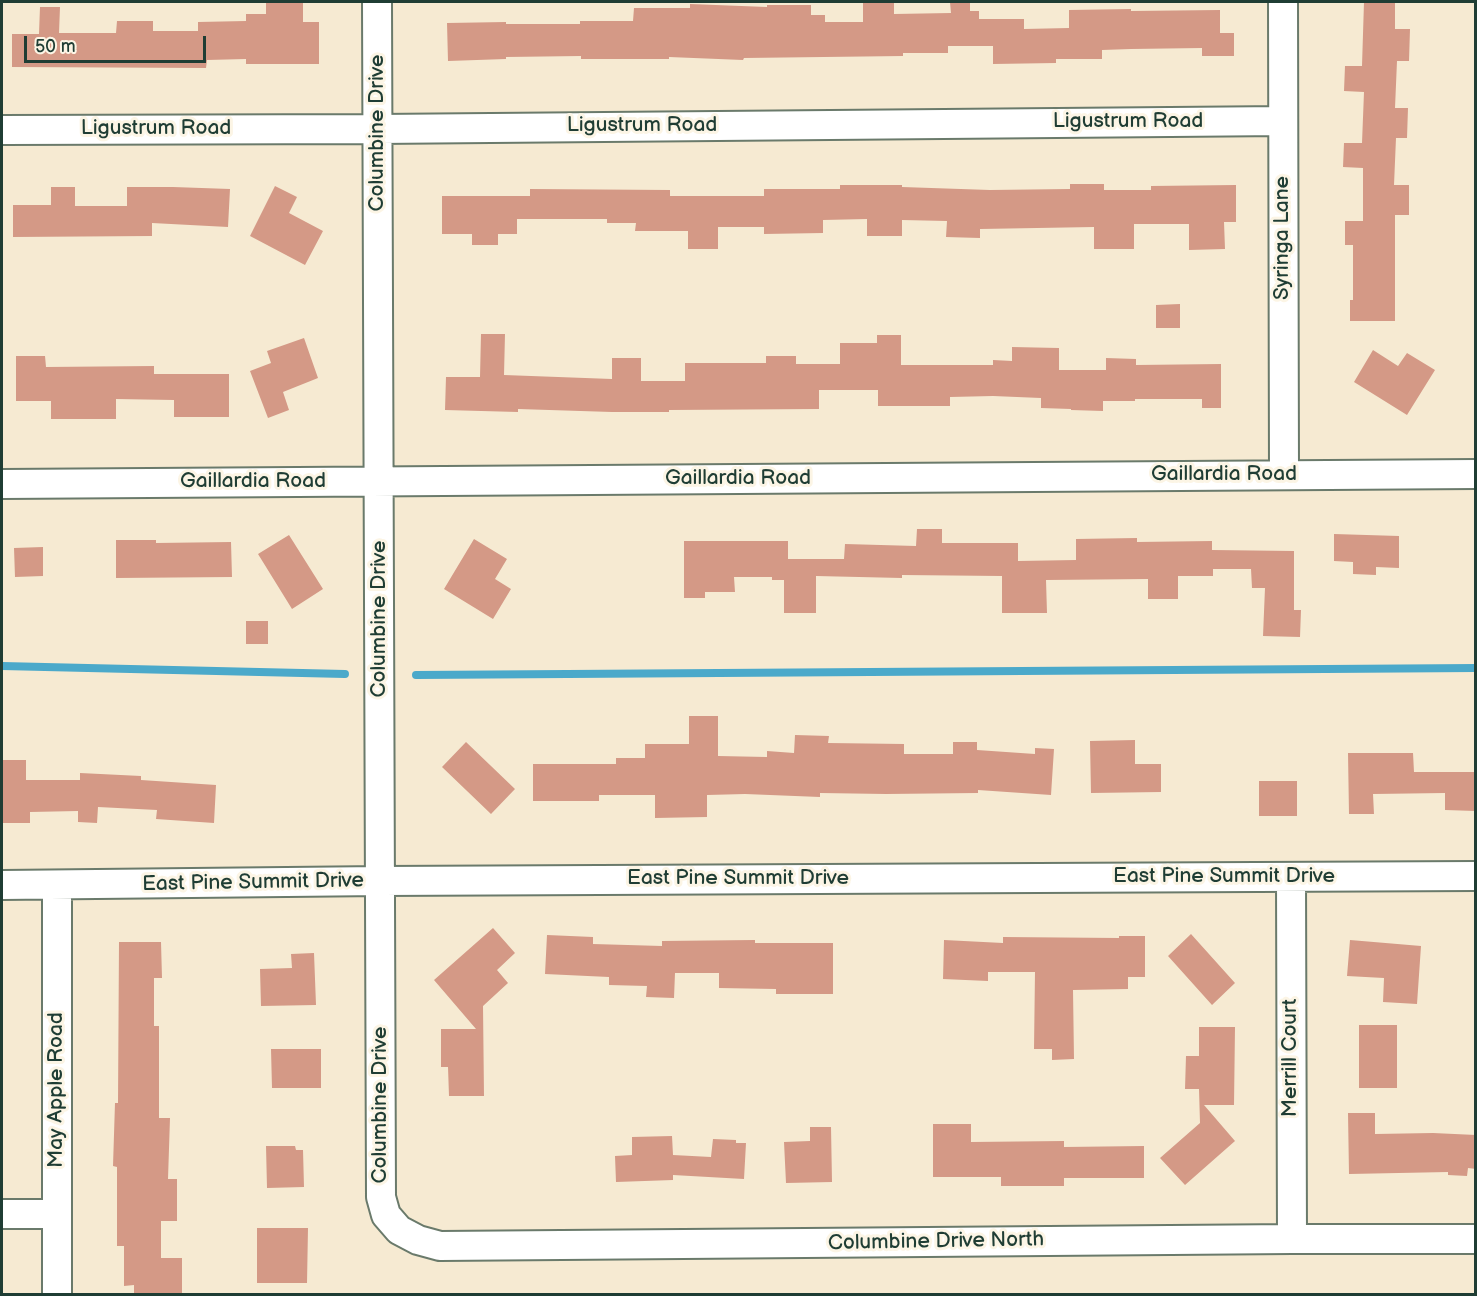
<!DOCTYPE html>
<html>
<head>
<meta charset="utf-8">
<style>
	body { margin:0 }
	#map { position:relative; width:1477px; height:1296px; overflow:hidden; background:#f6ead2; font-family:"Balsamiq Sans",sans-serif }
	canvas { display:block }
	.frame { position:absolute; inset:0; border:3px solid #1f3d34; pointer-events:none }
	.scale { position:absolute; left:24px; top:36px; width:182px; height:27px; box-sizing:border-box; border:3px solid #1f3d34; border-top:0; padding-left:8px; font-size:18px; line-height:21px; white-space:nowrap; color:#1f3d34; -webkit-text-stroke:4px #fcf5e5; paint-order:stroke }
</style>
</head>
<body>
<div id="map">
<canvas width="1477" height="1296"></canvas>
<div class="frame"></div>
<div class="scale">50 m</div>
</div>
<script>
const ctx = document.querySelector('canvas').getContext('2d');
ctx.lineJoin = 'round';
function toPath(rows) {
  const path = new Path2D();
  for (const r of rows) {
    path.moveTo(r[0], r[1]);
    for (let i = 2; i < r.length; i += 2) path.lineTo(r[i], r[i + 1]);
  }
  return path;
}
function strokePath(path, color, width, dash) {
  ctx.strokeStyle = color;
  ctx.lineWidth = width;
  ctx.lineCap = dash ? 'butt' : 'round';
  ctx.setLineDash(dash || []);
  ctx.stroke(path);
}
function fillPath(path, color) {
  ctx.fillStyle = color;
  ctx.fill(path, 'evenodd');
}
function write(font, color, halo, rows, align = 'center') {
  ctx.font = font + ' "Balsamiq Sans",sans-serif';
  ctx.lineWidth = 6;
  ctx.setLineDash([]);
  ctx.textBaseline = 'middle';
  ctx.strokeStyle = halo;
  ctx.fillStyle = color;
  for (const [text, x, y, turn = 0] of rows) {
    ctx.save();
    ctx.translate(x, y);
    ctx.rotate((+turn || 0) * Math.PI / 180);
    ctx.textAlign = isNaN(turn) ? turn : align;
    if (halo) ctx.strokeText(text, 0, 0);
    ctx.fillText(text, 0, 0);
    ctx.restore();
  }
}
const stream = toPath([
	[2,666,345,674],
	[416,675,1476,668]
]);
const building = toPath([
	[266,2,303,2,303,22,319,22,319,64,246,64,246,59,207,60,206,68,12,67,12,34,39,34,40,7,60,7,59,33,116,33,117,21,153,21,153,31,198,31,198,22,246,21,246,14,266,14],
	[863,2,894,2,894,14,951,13,950,2,970,2,970,11,979,11,979,19,1024,19,1024,29,1069,28,1069,10,1131,9,1131,11,1220,10,1220,33,1234,33,1234,56,1202,56,1202,48,1131,49,1102,50,1102,59,1056,59,1056,63,993,64,993,46,948,46,948,53,903,53,903,56,744,58,743,60,669,57,669,59,581,59,581,56,506,57,506,59,448,61,447,23,506,22,506,24,580,24,580,21,633,21,634,8,690,8,690,4,767,7,767,5,811,5,811,15,825,15,825,22,863,22],
	[1364,2,1395,2,1395,29,1410,29,1409,61,1397,61,1395,108,1408,108,1407,138,1396,138,1394,185,1409,185,1409,215,1395,215,1395,321,1350,321,1350,300,1353,300,1353,245,1345,245,1345,221,1363,221,1363,168,1343,167,1344,143,1362,143,1364,92,1344,91,1345,66,1362,66],
	[1070,184,1104,184,1104,190,1151,190,1151,186,1236,185,1236,222,1224,222,1225,249,1189,250,1189,224,1134,224,1134,249,1094,249,1094,227,980,229,980,238,946,237,947,221,902,220,902,236,867,236,867,219,823,220,823,233,764,234,764,227,718,227,718,249,688,249,688,231,635,231,636,223,607,223,607,219,517,219,517,234,498,234,498,245,472,245,472,234,442,234,442,196,530,196,530,189,670,190,670,196,764,196,764,189,840,189,840,185,902,185,902,187,990,190,1070,189],
	[275,186,297,197,289,213,323,231,305,265,250,236],
	[51,187,75,187,75,206,127,206,127,187,173,187,230,189,228,227,152,223,152,236,13,237,13,205,51,205],
	[1180,304,1180,328,1156,328,1156,305],
	[481,334,505,334,504,375,612,379,612,358,641,358,641,381,685,381,685,363,766,363,766,356,796,356,796,364,840,364,840,343,877,343,877,335,901,335,901,365,993,365,993,360,1012,361,1012,347,1059,348,1059,370,1106,370,1106,358,1136,359,1136,365,1221,364,1221,408,1202,408,1202,399,1135,399,1135,401,1103,401,1103,411,1071,410,1071,409,1041,408,1041,398,993,396,950,397,950,406,878,406,878,390,819,390,819,409,669,410,669,412,612,412,518,409,518,412,445,410,446,377,480,377],
	[304,338,318,378,283,392,289,410,268,418,250,371,271,363,267,351],
	[1373,350,1398,366,1407,353,1435,370,1407,415,1354,382],
	[16,356,45,356,46,367,154,366,154,374,229,374,229,417,174,417,174,400,116,399,116,419,51,419,51,401,16,401],
	[917,529,942,529,942,543,1018,543,1018,561,1076,560,1076,539,1137,538,1137,542,1212,541,1212,550,1294,551,1294,610,1301,610,1300,637,1263,636,1265,588,1252,588,1251,569,1213,569,1213,576,1178,576,1178,599,1148,599,1148,579,1046,580,1047,613,1002,613,1002,576,902,575,902,578,816,576,816,613,784,613,784,580,772,580,772,577,734,577,735,592,705,592,705,598,684,598,684,541,788,541,788,559,844,559,845,544,916,546],
	[1334,534,1399,536,1399,568,1376,567,1376,575,1353,574,1353,562,1334,561],
	[289,535,323,589,292,609,258,554],
	[474,539,507,559,495,579,511,589,493,619,444,589],
	[116,540,156,540,156,543,231,542,232,577,116,578],
	[43,547,43,576,15,577,14,548],
	[246,621,268,621,268,644,246,644],
	[689,716,718,716,718,756,767,757,767,751,794,753,795,735,829,736,828,743,904,744,904,754,953,754,953,742,977,742,977,750,1035,754,1035,748,1054,749,1051,795,978,790,978,793,886,794,820,793,820,797,745,794,707,795,707,817,655,818,655,795,599,795,599,801,533,801,533,764,616,764,616,758,645,758,645,744,689,744],
	[1135,740,1135,764,1161,764,1161,792,1091,793,1090,741],
	[466,742,515,789,491,814,442,767],
	[1348,753,1413,753,1414,772,1476,772,1476,811,1445,810,1445,793,1373,794,1374,814,1349,814],
	[2,760,26,760,26,780,80,780,80,773,141,776,141,780,216,785,214,823,156,819,157,810,98,807,97,823,78,822,78,811,30,812,30,823,2,823],
	[1259,781,1297,781,1297,816,1259,816],
	[493,928,515,953,497,970,508,983,483,1006,484,1096,449,1096,448,1067,441,1067,441,1029,476,1029,434,980],
	[1191,934,1235,983,1212,1005,1168,956],
	[547,935,593,937,593,944,662,946,662,941,755,940,755,943,833,943,833,994,776,994,776,989,719,988,719,973,675,973,674,998,646,997,647,986,609,985,609,977,545,974],
	[1119,936,1145,936,1145,977,1128,977,1128,989,1073,990,1074,1059,1052,1060,1052,1049,1034,1049,1035,972,988,972,988,981,943,979,944,940,1003,943,1003,937,1119,938],
	[1350,940,1421,946,1417,1004,1383,1002,1384,978,1347,976],
	[119,942,161,942,162,978,154,978,154,1026,159,1026,159,1118,170,1118,168,1179,177,1179,177,1221,161,1221,161,1258,182,1258,182,1294,134,1294,134,1285,124,1286,124,1246,117,1246,117,1167,113,1166,115,1103,118,1103],
	[314,953,316,1005,261,1006,260,969,292,968,291,954],
	[1359,1025,1397,1025,1397,1088,1359,1088],
	[1199,1027,1235,1027,1234,1105,1204,1105,1235,1141,1185,1185,1160,1158,1200,1123,1199,1089,1185,1089,1186,1056,1199,1056],
	[271,1049,321,1049,321,1088,272,1088],
	[1348,1113,1375,1113,1375,1134,1433,1133,1476,1135,1476,1169,1468,1168,1467,1176,1448,1175,1448,1172,1349,1174],
	[933,1124,971,1124,971,1142,1064,1141,1064,1147,1144,1146,1144,1178,1064,1178,1064,1186,1001,1186,1001,1177,933,1177],
	[810,1127,831,1127,832,1182,786,1183,784,1142,810,1141],
	[672,1136,673,1155,711,1157,713,1139,736,1140,736,1143,746,1143,744,1179,673,1175,673,1180,616,1182,615,1156,632,1155,632,1137],
	[266,1146,295,1146,296,1150,303,1150,304,1187,267,1188],
	[257,1228,308,1228,307,1283,257,1283]
]);
const minor = toPath([
	[377,2,381,1197,386,1215,399,1230,418,1240,440,1246,1292,1239,1476,1239],
	[1283,2,1284,475],
	[2,130,378,129,1283,121],
	[2,484,1476,474],
	[1291,877,1292,1239],
	[2,885,381,881,1476,876],
	[2,1214,57,1214],
	[57,1294,57,885]
]);
const streetNames = [
	["Ligustrum Road",1128,122],
	["Ligustrum Road",642,126],
	["Ligustrum Road",156,129],
	["Columbine Drive",378,133,-90],
	["Syringa Lane",1283,238,-90],
	["Gaillardia Road",1224,475],
	["Gaillardia Road",738,479],
	["Gaillardia Road",253,482],
	["Columbine Drive",380,619,-90],
	["East Pine Summit Drive",1224,877],
	["East Pine Summit Drive",738,879],
	["East Pine Summit Drive",253,883,-1],
	["Merrill Court",1291,1058,-90],
	["May Apple Road",57,1090,-90],
	["Columbine Drive",381,1105,-90],
	["Columbine Drive North",936,1242,-1]
];
strokePath(stream, '#4ba9ca', 8);
fillPath(building, '#d49986');
strokePath(minor, '#6a7a6b', 32);
strokePath(minor, '#fff', 28);
write('21px', '#1f3d34', '#fcf5e5', streetNames);
</script>
</body>
</html>
